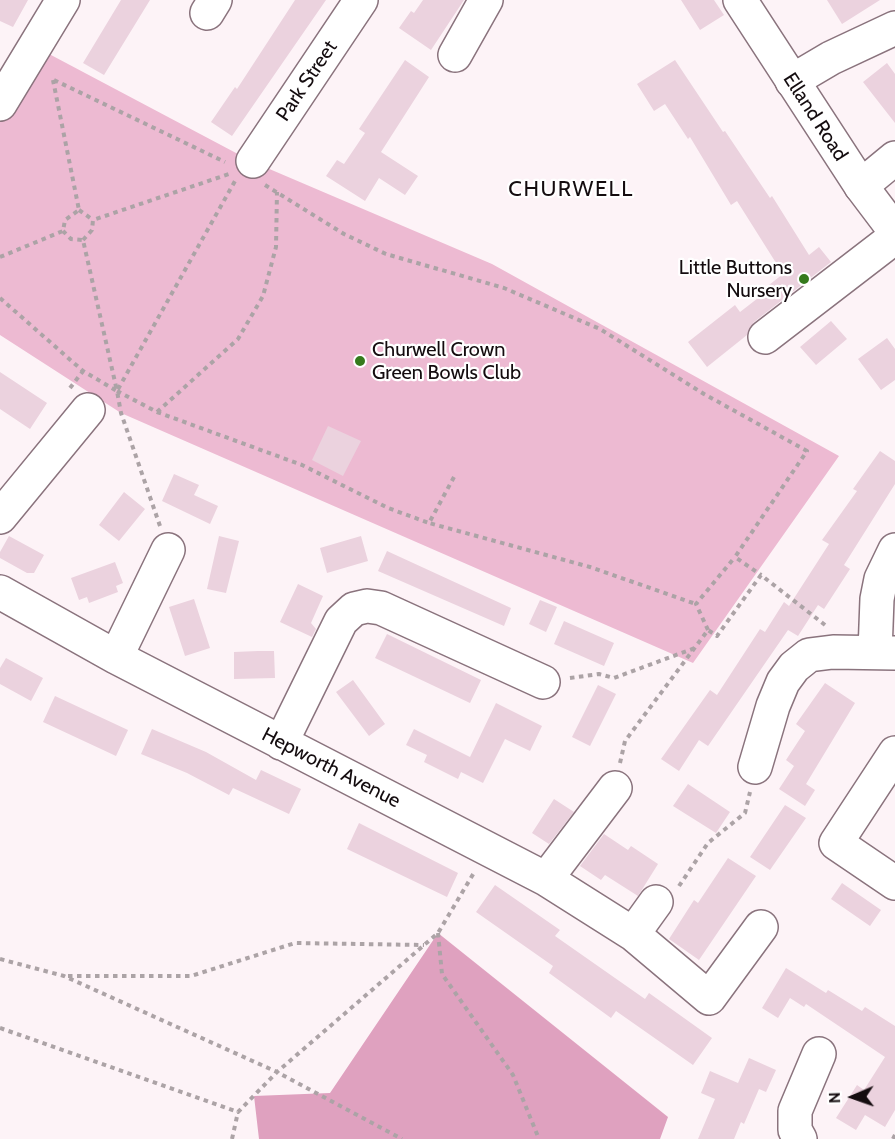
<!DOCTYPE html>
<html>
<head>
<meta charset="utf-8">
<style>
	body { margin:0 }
	#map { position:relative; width:895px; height:1139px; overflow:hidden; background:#fdf3f7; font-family:Cabin,sans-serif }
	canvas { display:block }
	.north { position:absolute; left:823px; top:1067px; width:60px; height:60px; -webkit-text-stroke:4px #fff; paint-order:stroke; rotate:268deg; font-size:16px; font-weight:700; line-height:24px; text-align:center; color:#140c0f }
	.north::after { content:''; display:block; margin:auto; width:21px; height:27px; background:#140c0f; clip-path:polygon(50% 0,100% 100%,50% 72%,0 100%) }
</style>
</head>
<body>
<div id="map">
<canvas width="895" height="1139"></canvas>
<div class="north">N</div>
</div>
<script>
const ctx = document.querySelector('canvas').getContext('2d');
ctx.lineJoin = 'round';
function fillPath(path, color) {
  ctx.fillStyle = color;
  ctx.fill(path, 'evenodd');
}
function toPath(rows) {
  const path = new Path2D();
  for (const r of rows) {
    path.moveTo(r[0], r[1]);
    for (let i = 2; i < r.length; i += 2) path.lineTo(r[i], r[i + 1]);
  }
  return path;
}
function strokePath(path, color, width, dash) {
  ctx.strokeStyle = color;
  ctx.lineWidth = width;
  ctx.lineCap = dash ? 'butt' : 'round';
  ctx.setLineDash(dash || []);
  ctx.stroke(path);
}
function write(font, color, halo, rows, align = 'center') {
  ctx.font = font + ' Cabin,sans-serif';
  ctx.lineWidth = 4.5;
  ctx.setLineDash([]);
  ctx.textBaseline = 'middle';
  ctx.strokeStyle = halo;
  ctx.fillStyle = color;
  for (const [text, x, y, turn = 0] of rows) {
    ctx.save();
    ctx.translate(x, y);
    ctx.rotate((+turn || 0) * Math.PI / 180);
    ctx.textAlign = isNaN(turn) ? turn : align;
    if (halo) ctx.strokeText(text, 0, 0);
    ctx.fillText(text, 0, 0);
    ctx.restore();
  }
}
const green = toPath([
	[34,46,253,162,492,264,839,456,693,663,121,413,0,335,0,104]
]);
const forest = toPath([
	[438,933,668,1117,660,1139,259,1139,254,1096,330,1093]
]);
const building = toPath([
	[0,0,28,0,13,27,0,21],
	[121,0,150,0,104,75,83,63],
	[295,0,326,0,232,136,211,122,235,87,237,89],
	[423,0,464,0,431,50,399,28,411,11,414,13],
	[681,0,714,0,724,15,700,30],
	[827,0,880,0,842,24],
	[405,60,429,77,381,152,418,176,405,195,379,178,365,201,326,176,337,160,344,164,365,133,359,129],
	[675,60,723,132,725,131,770,198,772,196,809,255,819,247,831,262,754,322,747,335,707,367,688,342,735,305,740,312,771,288,769,285,783,274,737,201,731,205,690,137,688,139,665,104,654,111,637,84],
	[887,63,895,74,895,123,863,82],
	[831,321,847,339,816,365,800,347],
	[887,338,895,349,895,380,881,390,858,359],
	[0,372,47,403,30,429,0,409],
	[328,426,361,441,343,476,312,460],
	[880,451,895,461,895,484,844,565,850,569,824,609,818,605,798,636,788,630,708,746,699,740,679,771,661,759,710,690,717,695,760,629,765,632,784,602,789,606,829,544,822,540,857,491,853,489],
	[174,474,199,485,194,495,218,506,210,524,162,501],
	[124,492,145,509,119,541,99,525],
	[9,536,44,555,34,573,27,573,0,558,0,552],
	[219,536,239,541,226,593,207,589],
	[361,536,368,561,327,573,320,548],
	[387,551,511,608,504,626,378,571],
	[115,562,123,583,116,586,118,592,89,603,87,597,79,600,71,578],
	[298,584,323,596,311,623,316,629,312,637,280,622],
	[194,599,210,648,185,656,169,607],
	[540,600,557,607,546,632,529,624],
	[564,621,614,643,604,666,554,644],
	[387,634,481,680,470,703,375,658],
	[258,651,274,651,275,678,234,679,234,652],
	[6,658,43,678,31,701,0,684,0,668],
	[353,680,385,724,369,736,336,692],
	[825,683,855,703,806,784,815,790,805,806,779,789,794,766,786,760,805,731,796,724],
	[598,685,616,694,590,746,572,737],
	[55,696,128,730,116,756,43,722],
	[496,703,542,726,530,751,505,739,483,783,461,772,458,779,424,762,427,755,406,745,414,729,470,757],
	[152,729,206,752,256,780,261,770,301,789,289,814,233,788,229,795,187,773,141,754],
	[688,784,730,812,716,833,673,806],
	[554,799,574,812,549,844,532,833],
	[785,805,806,818,770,870,750,857],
	[359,823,458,873,447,897,347,849],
	[604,834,628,850,631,846,658,864,638,896,605,875,601,880,580,866],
	[728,858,756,876,699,960,669,939,694,900,698,903],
	[842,883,881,910,870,926,831,899],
	[495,885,560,930,555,936,645,999,649,993,712,1038,693,1065,616,1011,611,1018,549,973,553,966,476,912],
	[786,968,826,993,828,990,862,1011,865,1007,895,1026,895,1110,885,1127,865,1115,856,1130,836,1118,857,1085,864,1090,885,1057,806,1004,804,1007,790,998,778,1018,762,1008],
	[749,1058,776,1070,766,1092,759,1089,744,1124,741,1122,734,1139,698,1139,715,1099,701,1093,710,1071,738,1083]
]);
const path = toPath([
	[54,80,225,162],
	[265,185,344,234,386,254,504,288,600,329,704,394,807,451,735,557,761,575],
	[79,210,93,220],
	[83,240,92,230,93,220,229,174],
	[0,257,63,231,65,220,79,210,53,80],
	[0,298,83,371,117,391,83,240,71,239,63,231],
	[70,388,83,371],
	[117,391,157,412,302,465,388,508,429,523],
	[157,412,238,339,263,296,276,247,277,192],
	[454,477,429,523,590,567,696,604],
	[160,526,121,413,117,391,235,181],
	[708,630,696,604,735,557],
	[570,678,599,674,614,678,695,648],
	[620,763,625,741,708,630,717,636,761,575,825,625],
	[679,886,708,843,745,813,750,792],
	[438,933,442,974,513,1075,539,1139],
	[0,959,64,976,277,1072,402,1139],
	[68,976,191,976,295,943,424,945],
	[0,1028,238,1112,277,1072,438,933,475,871],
	[232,1139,238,1112],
	[893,1139,895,1135]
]);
const minor = toPath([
	[207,13,215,0],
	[455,55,486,0],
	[792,81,831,58,895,28],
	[0,104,63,0],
	[253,161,361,0],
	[861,186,895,158],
	[765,337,895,237],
	[0,517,88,410],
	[0,592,116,657,546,879,633,934,709,998,761,927],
	[875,652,877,599,881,579,895,550],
	[116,657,168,550],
	[281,743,341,621,354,609,367,606,381,608,543,682],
	[895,753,836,843,895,883],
	[755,767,773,706,783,682,794,667,809,655,833,652,895,653],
	[546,879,615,788],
	[633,934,656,902],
	[800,1139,795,1130,795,1111,819,1054]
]);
const major = toPath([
	[740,0,861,186,895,231]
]);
const markers = [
	[804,279,6,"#357a1c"],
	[360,361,6,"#357a1c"]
];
const streetNames = [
	["Park Street",307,81,-56],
	["Elland Road",815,117,57],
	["Hepworth Avenue",331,768,27]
];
const poiNames = [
	["Little Buttons",792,268],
	["Nursery",792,291],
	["Churwell Crown",372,350,"left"],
	["Green Bowls Club",372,373,"left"]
];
const quarterNames = [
	["CHURWELL",571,190]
];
fillPath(green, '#edbad2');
fillPath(forest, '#dfa1bf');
fillPath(building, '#ebd2de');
strokePath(minor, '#8a737d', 36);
strokePath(major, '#8a737d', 36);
strokePath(path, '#aca3a6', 4, [4.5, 4.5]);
strokePath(minor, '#fff', 33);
strokePath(major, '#fff', 33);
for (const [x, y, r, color] of markers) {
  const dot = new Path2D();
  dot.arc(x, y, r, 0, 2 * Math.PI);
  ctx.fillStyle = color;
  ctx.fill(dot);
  strokePath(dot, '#fff', 2);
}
write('20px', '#140c0f', '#fff', streetNames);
write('20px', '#140c0f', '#fff', poiNames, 'right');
ctx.letterSpacing = '1.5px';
write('22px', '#140c0f', '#fff', quarterNames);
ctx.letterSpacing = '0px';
</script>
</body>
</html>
